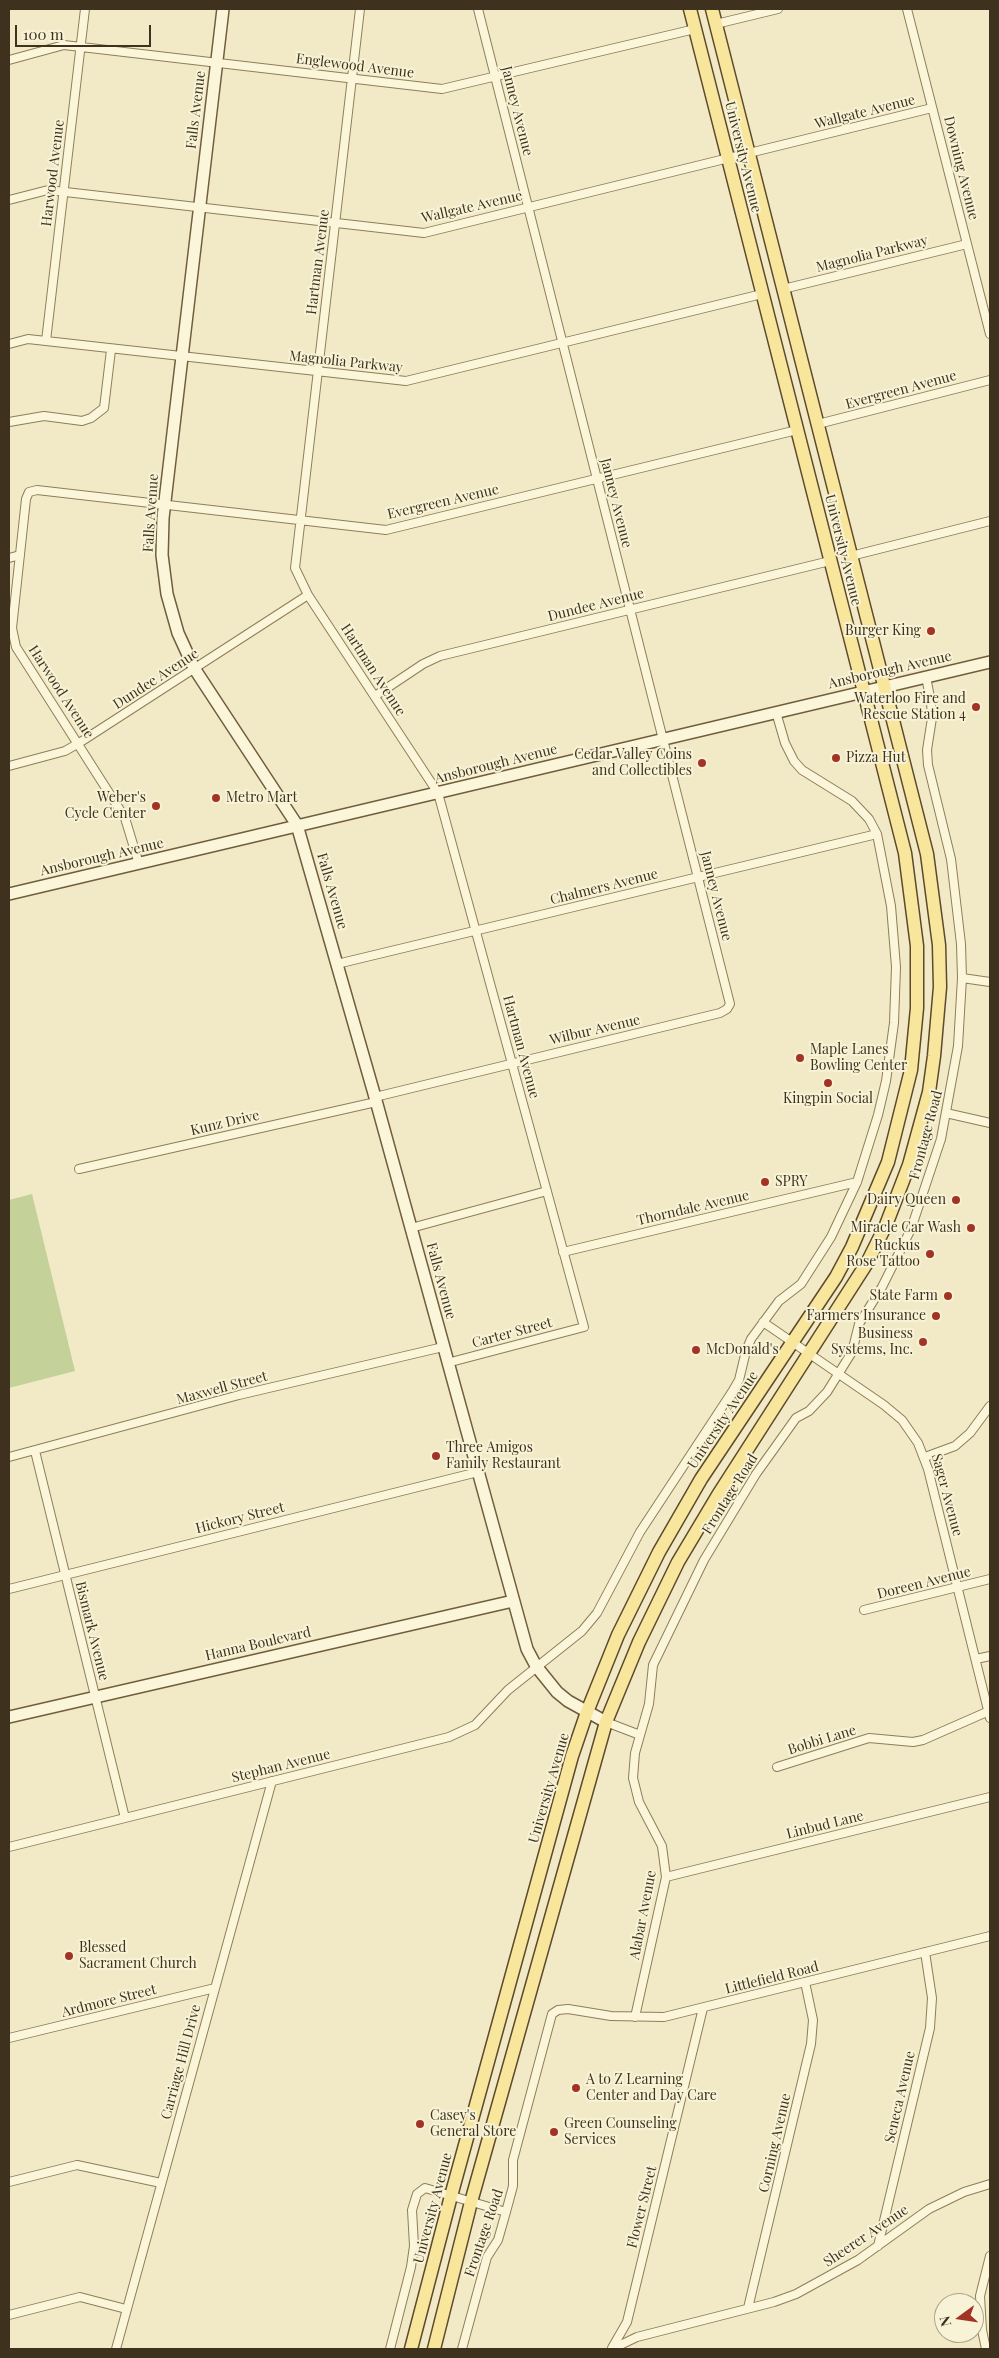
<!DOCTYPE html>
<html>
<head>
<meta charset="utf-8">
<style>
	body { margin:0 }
	#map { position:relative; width:999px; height:2358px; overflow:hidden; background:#f2eac6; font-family:"Playfair Display",serif }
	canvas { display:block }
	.frame { position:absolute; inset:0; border:10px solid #3e321e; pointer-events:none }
	.north { position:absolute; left:934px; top:2293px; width:50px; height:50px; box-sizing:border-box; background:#f8f3d6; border:1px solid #aea68c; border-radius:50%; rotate:256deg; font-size:14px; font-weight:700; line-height:20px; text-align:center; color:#3e321e }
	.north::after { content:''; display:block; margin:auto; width:18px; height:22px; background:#a33324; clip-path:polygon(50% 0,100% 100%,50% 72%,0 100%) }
	.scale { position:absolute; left:15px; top:25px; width:136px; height:22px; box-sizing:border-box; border:2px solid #3e321e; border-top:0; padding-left:6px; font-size:15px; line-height:18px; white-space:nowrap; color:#3e321e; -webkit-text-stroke:4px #f8f3d6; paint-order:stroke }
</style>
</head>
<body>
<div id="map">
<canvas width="999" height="2358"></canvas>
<div class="frame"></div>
<div class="north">N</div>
<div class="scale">100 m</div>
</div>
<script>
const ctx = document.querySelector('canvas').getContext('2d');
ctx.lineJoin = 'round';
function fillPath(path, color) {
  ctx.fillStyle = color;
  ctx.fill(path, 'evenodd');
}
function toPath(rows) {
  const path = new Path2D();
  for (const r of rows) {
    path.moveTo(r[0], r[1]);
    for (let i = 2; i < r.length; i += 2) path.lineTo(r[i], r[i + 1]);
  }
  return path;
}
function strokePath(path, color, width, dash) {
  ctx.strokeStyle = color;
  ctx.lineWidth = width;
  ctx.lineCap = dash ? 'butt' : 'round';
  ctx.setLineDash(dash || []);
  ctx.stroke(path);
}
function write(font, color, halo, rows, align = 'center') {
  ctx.font = font + ' "Playfair Display",serif';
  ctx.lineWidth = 4;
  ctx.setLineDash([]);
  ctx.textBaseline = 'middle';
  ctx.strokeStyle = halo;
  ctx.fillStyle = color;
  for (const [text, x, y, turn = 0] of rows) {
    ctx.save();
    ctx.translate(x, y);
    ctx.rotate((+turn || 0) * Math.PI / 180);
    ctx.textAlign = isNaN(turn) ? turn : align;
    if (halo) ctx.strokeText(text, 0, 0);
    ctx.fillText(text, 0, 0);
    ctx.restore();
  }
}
const green = toPath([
	[32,1194,75,1371,9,1388,9,1200]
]);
const street = toPath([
	[360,9,295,568,308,595,438,793,584,1327,447,1363],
	[907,9,990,334],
	[716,24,778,9],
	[9,60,64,45,442,89,695,29],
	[9,200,48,190,424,233,932,108],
	[783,289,967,244],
	[46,341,85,9],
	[9,344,28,339,406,381,762,294],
	[9,422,44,416,82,421,91,418,104,408,111,350],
	[818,424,990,380],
	[851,556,990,521],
	[9,558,20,555],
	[375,696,423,664,440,656,830,561],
	[9,766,65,751,79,743,308,595],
	[139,864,125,818,16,647,12,628,26,499,29,492,37,490,386,530,797,430],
	[337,964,877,834],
	[962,978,990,982],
	[375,1097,720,1013,727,1009,730,1004,478,9],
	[946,1113,990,1123],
	[79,1169,376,1102],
	[411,1228,547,1191],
	[563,1252,857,1182],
	[763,1322,884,1405,902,1420,918,1443,928,1469,990,1718],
	[35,1451,125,1818],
	[9,1457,239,1395,443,1347],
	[925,1457,955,1446,970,1433,990,1406],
	[9,1589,478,1472],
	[864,1610,990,1579],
	[976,1659,990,1656],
	[606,1722,640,1735],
	[777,1767,869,1738,913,1742,923,1740,989,1711],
	[9,1847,449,1737,475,1725,508,1690,582,1631,597,1613,640,1532,732,1392,739,1380,746,1351,751,1339,779,1301,801,1284,831,1237,857,1182,878,1115,886,1081,894,1023,896,967,891,906,877,834,869,819,852,801,802,770,794,761,785,743,776,712],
	[666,1877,990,1797],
	[635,2017,666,1877,662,1846,639,1802,633,1778,635,1753,649,1704,653,1665,704,1560,756,1474,796,1418,809,1411,827,1392,852,1352,859,1324,882,1287,911,1229,941,1139,958,1046,962,978,961,944,951,859,928,765,927,750,932,718,931,702,926,677],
	[9,2038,215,1988],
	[9,2182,77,2165,161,2183],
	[878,2246,930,2028,932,1998,925,1952],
	[748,2308,811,2044,813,2020,805,1982],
	[9,2315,80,2297,126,2309],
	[612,2348,627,2322,703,2008],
	[116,2349,272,1781],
	[390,2349,411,2267,414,2246,412,2210,417,2194,425,2188,506,2212],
	[462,2349,487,2257,498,2240,506,2212,513,2186,513,2160,552,2014,558,2010,568,2009,611,2016,664,2017,990,1936],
	[612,2349,637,2337,774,2302,796,2294,858,2260,929,2209,964,2192,990,2184],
	[986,2349,982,2330,980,2296,990,2256]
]);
const secondary = toPath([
	[223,9,163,518,162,555,167,594,178,633,194,668,297,825,375,1097,527,1649,536,1666,557,1692,568,1701,606,1722],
	[9,894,990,662],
	[9,1717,513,1601]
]);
const primary = toPath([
	[411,2349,451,2196,572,1756,587,1712,618,1635,659,1552,701,1479,836,1277,852,1247,888,1162,911,1070,917,1008,917,946,905,853,690,9],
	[434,2349,471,2202,606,1722,639,1642,678,1562,718,1495,867,1263,886,1225,909,1165,929,1092,934,1056,940,987,939,945,927,854,712,9]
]);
const markers = [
	[931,631,5,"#a33324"],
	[976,707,5,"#a33324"],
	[836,758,5,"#a33324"],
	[702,763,5,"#a33324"],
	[216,798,5,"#a33324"],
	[156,806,5,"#a33324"],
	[800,1058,5,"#a33324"],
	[828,1083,5,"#a33324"],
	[765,1182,5,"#a33324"],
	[956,1200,5,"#a33324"],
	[971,1228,5,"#a33324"],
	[930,1254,5,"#a33324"],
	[948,1296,5,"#a33324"],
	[936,1316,5,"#a33324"],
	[923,1342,5,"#a33324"],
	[696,1350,5,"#a33324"],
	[436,1456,5,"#a33324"],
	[69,1956,5,"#a33324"],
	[576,2088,5,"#a33324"],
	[420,2124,5,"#a33324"],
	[554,2132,5,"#a33324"]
];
const streetNames = [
	["Englewood Avenue",355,66,7],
	["Falls Avenue",196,110,-83],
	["Janney Avenue",517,111,76],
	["Wallgate Avenue",865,112,-14],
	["University Avenue",743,157,76],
	["Downing Avenue",961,168,76],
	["Harwood Avenue",53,173,-83],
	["Wallgate Avenue",472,207,-13],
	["Magnolia Parkway",872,254,-14],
	["Hartman Avenue",318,262,-83],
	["Magnolia Parkway",346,362,6],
	["Evergreen Avenue",901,390,-15],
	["Evergreen Avenue",443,502,-13],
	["Janney Avenue",616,503,76],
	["Falls Avenue",151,513,-86],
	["University Avenue",843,550,76],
	["Dundee Avenue",596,605,-14],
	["Hartman Avenue",373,670,57],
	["Ansborough Avenue",890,670,-13],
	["Dundee Avenue",156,679,-33],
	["Harwood Avenue",61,692,57],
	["Ansborough Avenue",496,764,-14],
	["Ansborough Avenue",102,857,-13],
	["Chalmers Avenue",604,887,-14],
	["Falls Avenue",332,891,74],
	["Janney Avenue",716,896,76],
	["Wilbur Avenue",595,1030,-13],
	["Hartman Avenue",521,1047,75],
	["Kunz Drive",225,1123,-13],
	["Frontage Road",926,1135,-75],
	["Thorndale Avenue",693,1208,-13],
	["Falls Avenue",441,1281,75],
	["Carter Street",512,1333,-15],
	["Maxwell Street",222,1388,-15],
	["University Avenue",723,1420,-56],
	["Frontage Road",730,1494,-58],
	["Sager Avenue",947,1495,75],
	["Hickory Street",240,1518,-14],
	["Doreen Avenue",924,1583,-14],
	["Bismark Avenue",92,1631,76],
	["Hanna Boulevard",258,1644,-13],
	["Bobbi Lane",822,1740,-17],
	["Stephan Avenue",281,1766,-14],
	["University Avenue",549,1788,-74],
	["Linbud Lane",825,1825,-14],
	["Alabar Avenue",643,1915,-79],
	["Littlefield Road",772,1978,-14],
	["Ardmore Street",109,2001,-14],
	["Carriage Hill Drive",181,2062,-75],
	["Seneca Avenue",900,2097,-77],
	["Corning Avenue",775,2143,-77],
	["Flower Street",642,2207,-76],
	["University Avenue",433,2208,-75],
	["Frontage Road",484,2233,-71],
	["Sheerer Avenue",866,2236,-34]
];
const poiNames = [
	["Burger King",921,631],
	["Waterloo Fire and",966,699],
	["Rescue Station 4",966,715],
	["Cedar Valley Coins",692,755],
	["and Collectibles",692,771],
	["Pizza Hut",846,758,"left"],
	["Weber's",146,798],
	["Cycle Center",146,814],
	["Metro Mart",226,798,"left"],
	["Maple Lanes",810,1050,"left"],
	["Bowling Center",810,1066,"left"],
	["Kingpin Social",828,1099,"center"],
	["SPRY",775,1182,"left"],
	["Dairy Queen",946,1200],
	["Miracle Car Wash",961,1228],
	["Ruckus",920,1246],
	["Rose Tattoo",920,1262],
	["State Farm",938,1296],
	["Farmers Insurance",926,1316],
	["Business",913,1334],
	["Systems, Inc.",913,1350],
	["McDonald's",706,1350,"left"],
	["Three Amigos",446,1448,"left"],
	["Family Restaurant",446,1464,"left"],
	["Blessed",79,1948,"left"],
	["Sacrament Church",79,1964,"left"],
	["A to Z Learning",586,2080,"left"],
	["Center and Day Care",586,2096,"left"],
	["Casey's",430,2116,"left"],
	["General Store",430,2132,"left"],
	["Green Counseling",564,2124,"left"],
	["Services",564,2140,"left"]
];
fillPath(green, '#c4d198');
strokePath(street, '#8f7d5a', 10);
strokePath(secondary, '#715d3d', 14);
strokePath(primary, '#5d4a2e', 15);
strokePath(street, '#fbf6da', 8);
strokePath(secondary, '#fbf6da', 11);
strokePath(primary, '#f7e69c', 12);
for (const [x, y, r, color] of markers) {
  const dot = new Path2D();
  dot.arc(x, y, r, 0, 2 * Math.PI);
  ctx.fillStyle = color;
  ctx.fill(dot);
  strokePath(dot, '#f8f3d6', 2);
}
write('14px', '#3e321e', '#f8f3d6', streetNames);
write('14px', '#3e321e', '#f8f3d6', poiNames, 'right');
</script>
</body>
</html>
